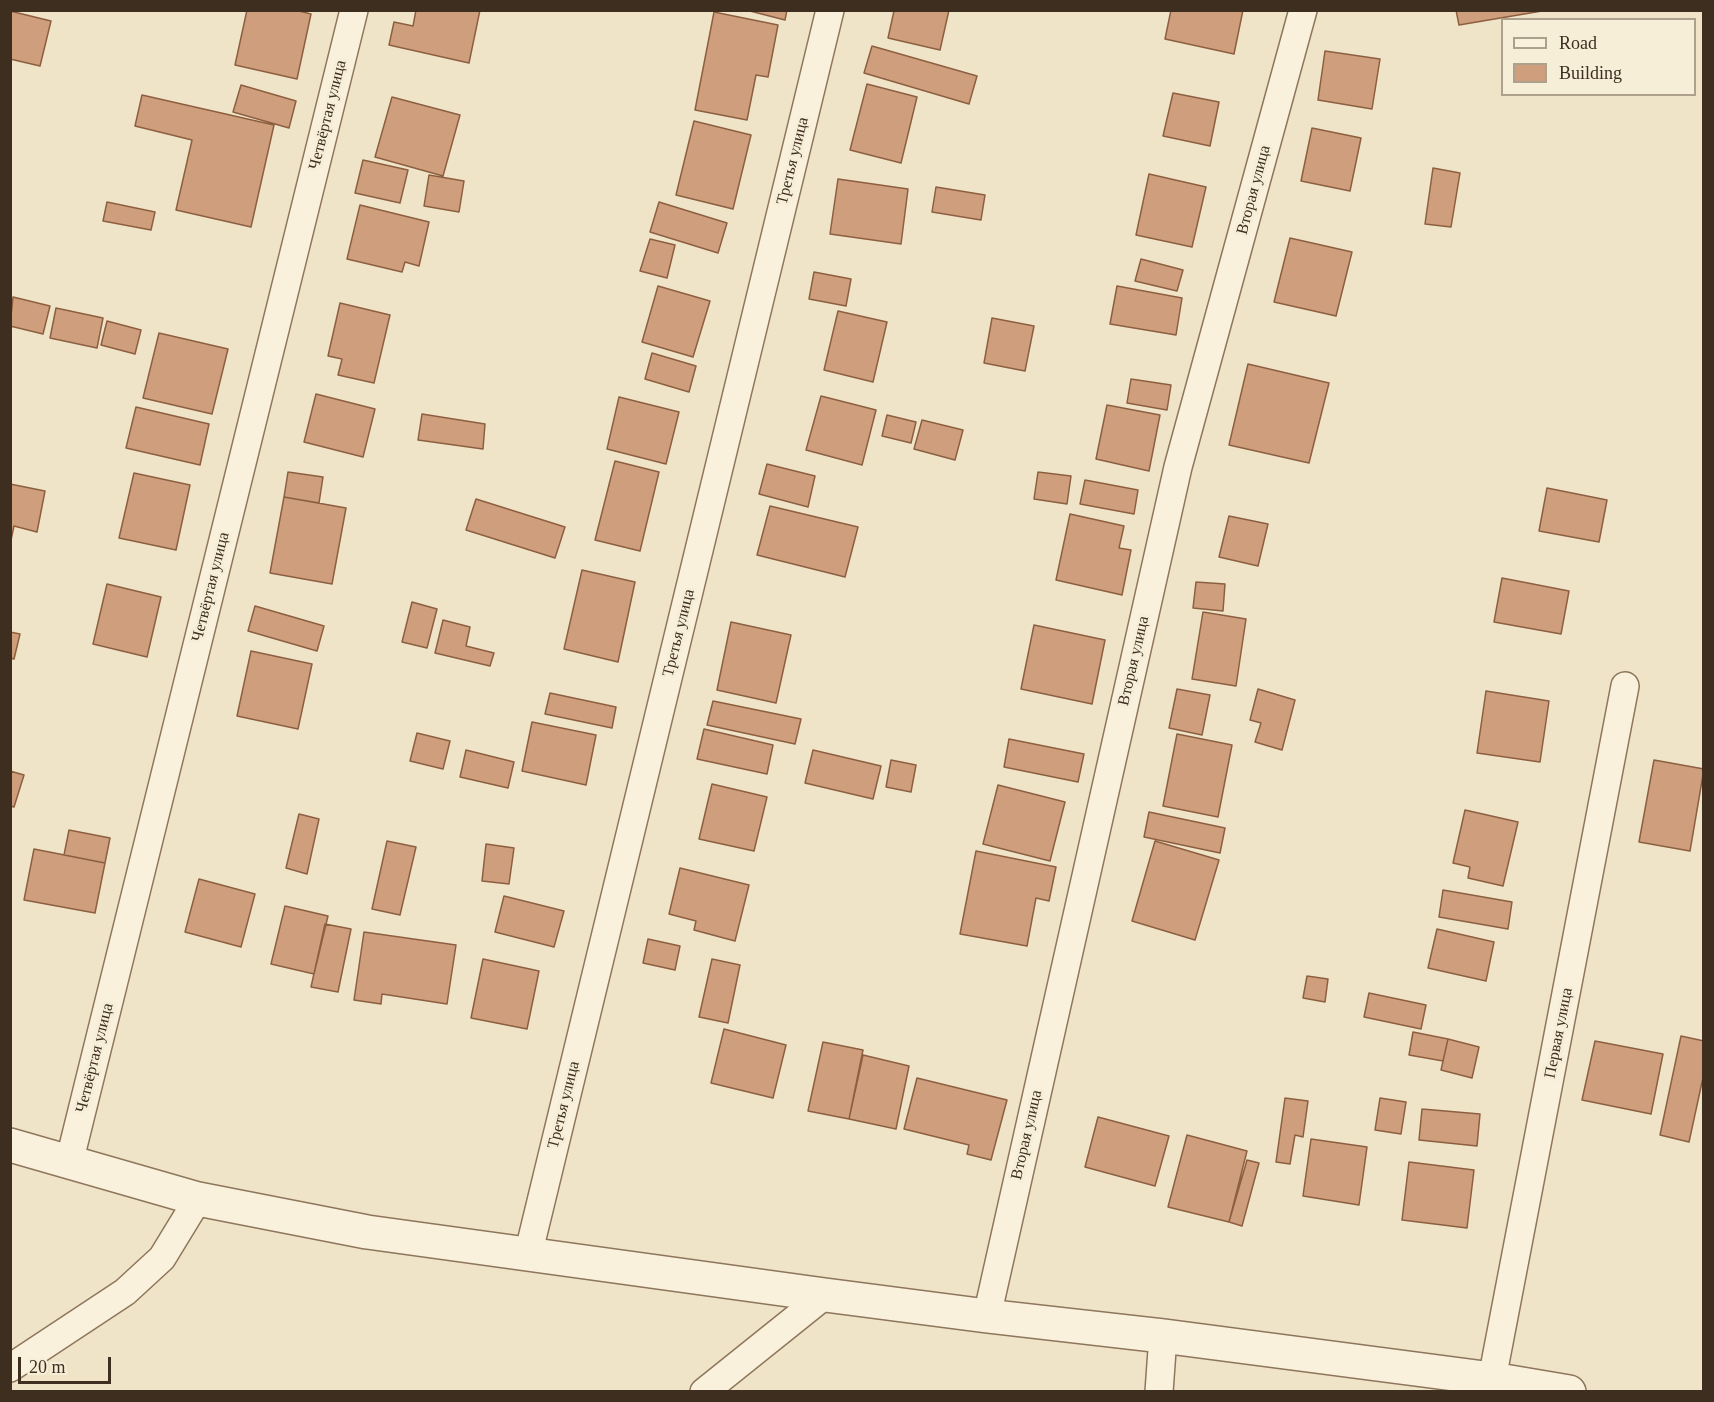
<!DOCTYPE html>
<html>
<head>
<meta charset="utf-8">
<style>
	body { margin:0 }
	#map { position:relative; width:1714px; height:1402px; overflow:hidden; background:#f0e4c8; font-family:"Times New Roman",serif }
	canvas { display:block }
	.frame { position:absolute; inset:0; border:12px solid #3d2e20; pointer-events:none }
	.legend { position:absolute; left:1501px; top:18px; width:195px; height:78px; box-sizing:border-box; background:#f7eed8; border:2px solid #ada18e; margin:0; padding:8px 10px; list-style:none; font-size:18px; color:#3d2e20 }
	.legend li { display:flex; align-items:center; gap:12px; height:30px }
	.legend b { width:30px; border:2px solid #ada18e }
	.scale { position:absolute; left:18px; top:1357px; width:93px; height:27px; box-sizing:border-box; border:3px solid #3d2e20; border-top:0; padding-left:8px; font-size:18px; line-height:21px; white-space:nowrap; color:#3d2e20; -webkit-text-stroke:4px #f7eed8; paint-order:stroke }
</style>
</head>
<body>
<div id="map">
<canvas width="1714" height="1402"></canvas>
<div class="frame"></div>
<ul class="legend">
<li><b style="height:8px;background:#faf1dc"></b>Road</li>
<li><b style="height:16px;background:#cf9f7d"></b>Building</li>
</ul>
<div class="scale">20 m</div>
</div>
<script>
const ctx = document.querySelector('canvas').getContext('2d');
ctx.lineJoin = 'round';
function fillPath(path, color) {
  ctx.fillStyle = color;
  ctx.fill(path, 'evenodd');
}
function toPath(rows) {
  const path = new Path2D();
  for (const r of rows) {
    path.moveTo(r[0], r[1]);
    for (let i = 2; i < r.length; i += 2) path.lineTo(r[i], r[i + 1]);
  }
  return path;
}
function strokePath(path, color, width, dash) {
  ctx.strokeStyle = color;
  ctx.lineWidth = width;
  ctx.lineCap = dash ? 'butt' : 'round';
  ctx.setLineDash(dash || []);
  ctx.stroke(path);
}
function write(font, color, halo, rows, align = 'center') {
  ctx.font = font + ' "Times New Roman",serif';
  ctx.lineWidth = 6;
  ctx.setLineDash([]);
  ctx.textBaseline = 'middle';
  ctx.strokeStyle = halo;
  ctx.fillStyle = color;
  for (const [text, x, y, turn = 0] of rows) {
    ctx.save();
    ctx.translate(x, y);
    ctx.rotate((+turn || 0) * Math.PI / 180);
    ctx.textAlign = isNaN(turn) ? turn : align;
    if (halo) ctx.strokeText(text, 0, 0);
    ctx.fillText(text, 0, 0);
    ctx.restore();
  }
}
const building = toPath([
	[247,10,295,10,311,14,297,79,235,65,247,10],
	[416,10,480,10,469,63,389,45,394,22,413,26,416,10],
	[746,10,787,10,785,20,746,10],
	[893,10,949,10,940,50,888,38,894,11,893,10],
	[1171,10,1243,10,1234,54,1165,39,1171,10],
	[1456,10,1542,10,1542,11,1459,25,1456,10],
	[10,11,51,21,40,66,10,59,10,11],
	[714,12,778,25,768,77,756,75,747,120,695,110,714,12],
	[872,46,977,76,969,104,864,73,872,46],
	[1325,51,1380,59,1372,109,1318,100,1325,51],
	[867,84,917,97,901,163,850,150,867,84],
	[241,85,296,101,289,128,233,112,241,85],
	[1173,93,1219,102,1210,146,1163,136,1173,93],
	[142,95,274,125,251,227,176,210,192,140,135,126,142,95],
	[392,97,460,115,443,176,375,157,392,97],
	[694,121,751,135,733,209,676,195,694,121],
	[1312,128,1361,138,1350,191,1301,181,1312,128],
	[363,160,408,170,400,203,355,193,363,160],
	[1433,168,1460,173,1451,227,1425,224,1433,168],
	[1149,174,1206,187,1192,247,1136,235,1149,174],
	[429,175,464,181,459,212,424,206,429,175],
	[838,179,908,189,901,244,830,234,838,179],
	[936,187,985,195,981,220,932,212,936,187],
	[107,202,155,212,151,230,103,221,107,202],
	[659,202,727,223,718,253,650,232,659,202],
	[360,205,429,222,419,266,405,262,402,272,347,259,360,205],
	[1290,238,1352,252,1336,316,1274,302,1290,238],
	[650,239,675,245,667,278,640,271,650,239],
	[1141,259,1183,270,1177,291,1135,281,1141,259],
	[814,272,851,279,846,306,809,299,814,272],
	[658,286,710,301,693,357,642,342,658,286],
	[1117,286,1182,298,1176,335,1110,324,1117,286],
	[13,297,50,306,43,334,10,326,13,297],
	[340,303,390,315,374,383,338,375,342,359,328,356,340,303],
	[56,308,103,318,97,348,50,338,56,308],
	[838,311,887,322,873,382,824,370,838,311],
	[992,318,1034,326,1025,371,984,363,992,318],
	[107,321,141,330,135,354,101,345,107,321],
	[159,333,228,349,212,414,143,398,159,333],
	[652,353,696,366,689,392,645,379,652,353],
	[1248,364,1329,383,1309,463,1229,445,1248,364],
	[1131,379,1171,385,1167,410,1127,403,1131,379],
	[316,394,375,409,363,457,304,442,316,394],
	[821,396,876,410,862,465,806,450,821,396],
	[619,397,679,412,666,464,607,449,619,397],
	[1107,405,1160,415,1149,471,1096,459,1107,405],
	[136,407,209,424,200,465,126,448,136,407],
	[422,414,485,424,483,449,418,440,422,414],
	[887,415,916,422,911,443,882,436,887,415],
	[922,420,963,430,955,460,914,449,922,420],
	[615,461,659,472,640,551,595,540,615,461],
	[767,464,815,476,808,507,759,494,767,464],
	[288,472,323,477,319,503,284,497,288,472],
	[1038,472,1071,476,1067,504,1034,499,1038,472],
	[134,473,190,485,176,550,119,538,134,473],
	[1085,480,1138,490,1134,514,1080,504,1085,480],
	[10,484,45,491,37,532,14,526,11,540,10,484],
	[1547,488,1607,500,1599,542,1539,531,1547,488],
	[284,497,346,508,332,584,270,573,284,497],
	[476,499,565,527,555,558,466,530,476,499],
	[770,506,858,527,845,577,757,555,770,506],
	[1070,514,1124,526,1119,548,1131,550,1122,595,1056,580,1070,514],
	[1229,516,1268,524,1258,566,1219,557,1229,516],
	[582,570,635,582,618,662,564,649,582,570],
	[1502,578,1569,591,1561,634,1494,622,1502,578],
	[1196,582,1225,584,1223,611,1193,608,1196,582],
	[107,584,161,597,147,657,93,644,107,584],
	[412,602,437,609,427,648,402,642,412,602],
	[255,606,324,626,317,651,248,631,255,606],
	[1203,612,1246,619,1236,686,1192,679,1203,612],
	[443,620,470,627,466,646,494,653,490,666,435,653,443,620],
	[731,622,791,635,776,703,717,690,731,622],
	[1034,625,1105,640,1092,704,1021,689,1034,625],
	[10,632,20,634,14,659,10,658,10,632],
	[251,651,312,664,298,729,237,716,251,651],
	[1177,689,1210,695,1202,735,1169,728,1177,689],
	[1258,689,1295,700,1282,750,1255,742,1261,723,1250,720,1258,689],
	[1486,691,1549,701,1540,762,1477,753,1486,691],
	[550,693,616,707,612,728,545,714,550,693],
	[713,701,801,719,795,744,707,725,713,701],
	[532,722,596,735,586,785,522,771,532,722],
	[704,729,773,745,767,774,697,759,704,729],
	[417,733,450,741,443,769,410,761,417,733],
	[1177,734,1232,745,1218,817,1163,806,1177,734],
	[1009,739,1084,754,1078,782,1004,767,1009,739],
	[466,750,514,762,508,788,460,777,466,750],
	[813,750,881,766,873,799,805,783,813,750],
	[891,760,916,765,911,792,886,787,891,760],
	[1654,760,1704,769,1690,851,1639,842,1654,760],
	[10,771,24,775,14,807,10,806,10,771],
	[712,784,767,797,754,851,699,839,712,784],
	[998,785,1065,802,1050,861,983,844,998,785],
	[1465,810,1518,822,1503,886,1468,878,1470,867,1453,863,1465,810],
	[1149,812,1225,828,1220,853,1144,837,1149,812],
	[299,814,319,819,307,874,286,868,299,814],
	[69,830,110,838,105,863,64,855,69,830],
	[387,841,416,847,400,915,372,909,387,841],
	[1155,841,1219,860,1195,940,1132,921,1155,841],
	[486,844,514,848,509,884,482,881,486,844],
	[34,849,105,863,95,913,24,900,34,849],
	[976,851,1056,867,1049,901,1036,898,1027,946,960,934,976,851],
	[680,868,749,885,735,941,694,930,696,921,669,914,680,868],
	[199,879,255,894,241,947,185,932,199,879],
	[1443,890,1512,902,1508,929,1439,917,1443,890],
	[504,896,564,911,554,947,495,932,504,896],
	[285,906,328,916,314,974,271,964,285,906],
	[325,924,351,929,338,992,311,987,325,924],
	[1437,929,1494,942,1486,981,1428,968,1437,929],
	[364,932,456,945,447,1004,382,994,381,1004,354,1000,364,932],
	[648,939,680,946,675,970,643,963,648,939],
	[483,959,539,971,527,1029,471,1018,483,959],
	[712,959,740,965,728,1023,699,1017,712,959],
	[1307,976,1328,979,1325,1002,1303,998,1307,976],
	[1369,993,1426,1005,1421,1029,1364,1017,1369,993],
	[724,1029,786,1045,773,1098,711,1083,724,1029],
	[1413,1032,1448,1039,1443,1061,1409,1055,1413,1032],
	[1681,1036,1704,1041,1704,1073,1689,1142,1660,1135,1681,1036],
	[1448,1039,1479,1047,1472,1078,1441,1070,1448,1039],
	[1595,1041,1663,1054,1651,1114,1582,1100,1595,1041],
	[823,1042,863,1050,849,1119,808,1111,823,1042],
	[863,1055,909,1066,896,1129,849,1119,863,1055],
	[917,1078,1007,1100,991,1160,967,1154,969,1145,904,1129,917,1078],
	[1285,1098,1308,1101,1303,1137,1295,1135,1290,1164,1276,1162,1285,1098],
	[1380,1098,1406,1102,1401,1134,1375,1130,1380,1098],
	[1422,1109,1480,1114,1477,1146,1419,1140,1422,1109],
	[1098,1117,1169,1136,1155,1186,1085,1167,1098,1117],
	[1187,1135,1247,1151,1229,1222,1168,1207,1187,1135],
	[1311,1139,1367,1147,1359,1205,1303,1196,1311,1139],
	[1247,1160,1259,1163,1242,1226,1229,1222,1247,1160],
	[1409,1162,1474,1170,1467,1228,1402,1220,1409,1162]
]);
const minor = toPath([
	[69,1163,354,10],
	[528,1255,830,10],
	[987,1316,1178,467,1303,10],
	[10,1368,125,1292,162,1258,198,1199],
	[1492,1379,1625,686],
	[704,1392,825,1295],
	[1159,1392,1163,1336]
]);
const tertiary = toPath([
	[10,1145,198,1199,367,1232,825,1295,987,1316,1163,1336,1492,1379,1569,1392]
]);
const streetNames = [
	["Четвёртая улица",328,115,-76],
	["Третья улица",793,161,-76],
	["Вторая улица",1254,190,-75],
	["Четвёртая улица",211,587,-76],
	["Третья улица",679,633,-76],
	["Вторая улица",1134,661,-77],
	["Первая улица",1559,1033,-79],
	["Четвёртая улица",95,1058,-76],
	["Третья улица",564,1105,-76],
	["Вторая улица",1027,1135,-77]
];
fillPath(building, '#cf9f7d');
strokePath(building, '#8d5f41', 1.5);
strokePath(minor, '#8d765c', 30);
strokePath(tertiary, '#8d765c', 36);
strokePath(minor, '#faf1dc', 27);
strokePath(tertiary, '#faf1dc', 33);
write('16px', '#3d2e20', '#f7eed8', streetNames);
</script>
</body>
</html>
